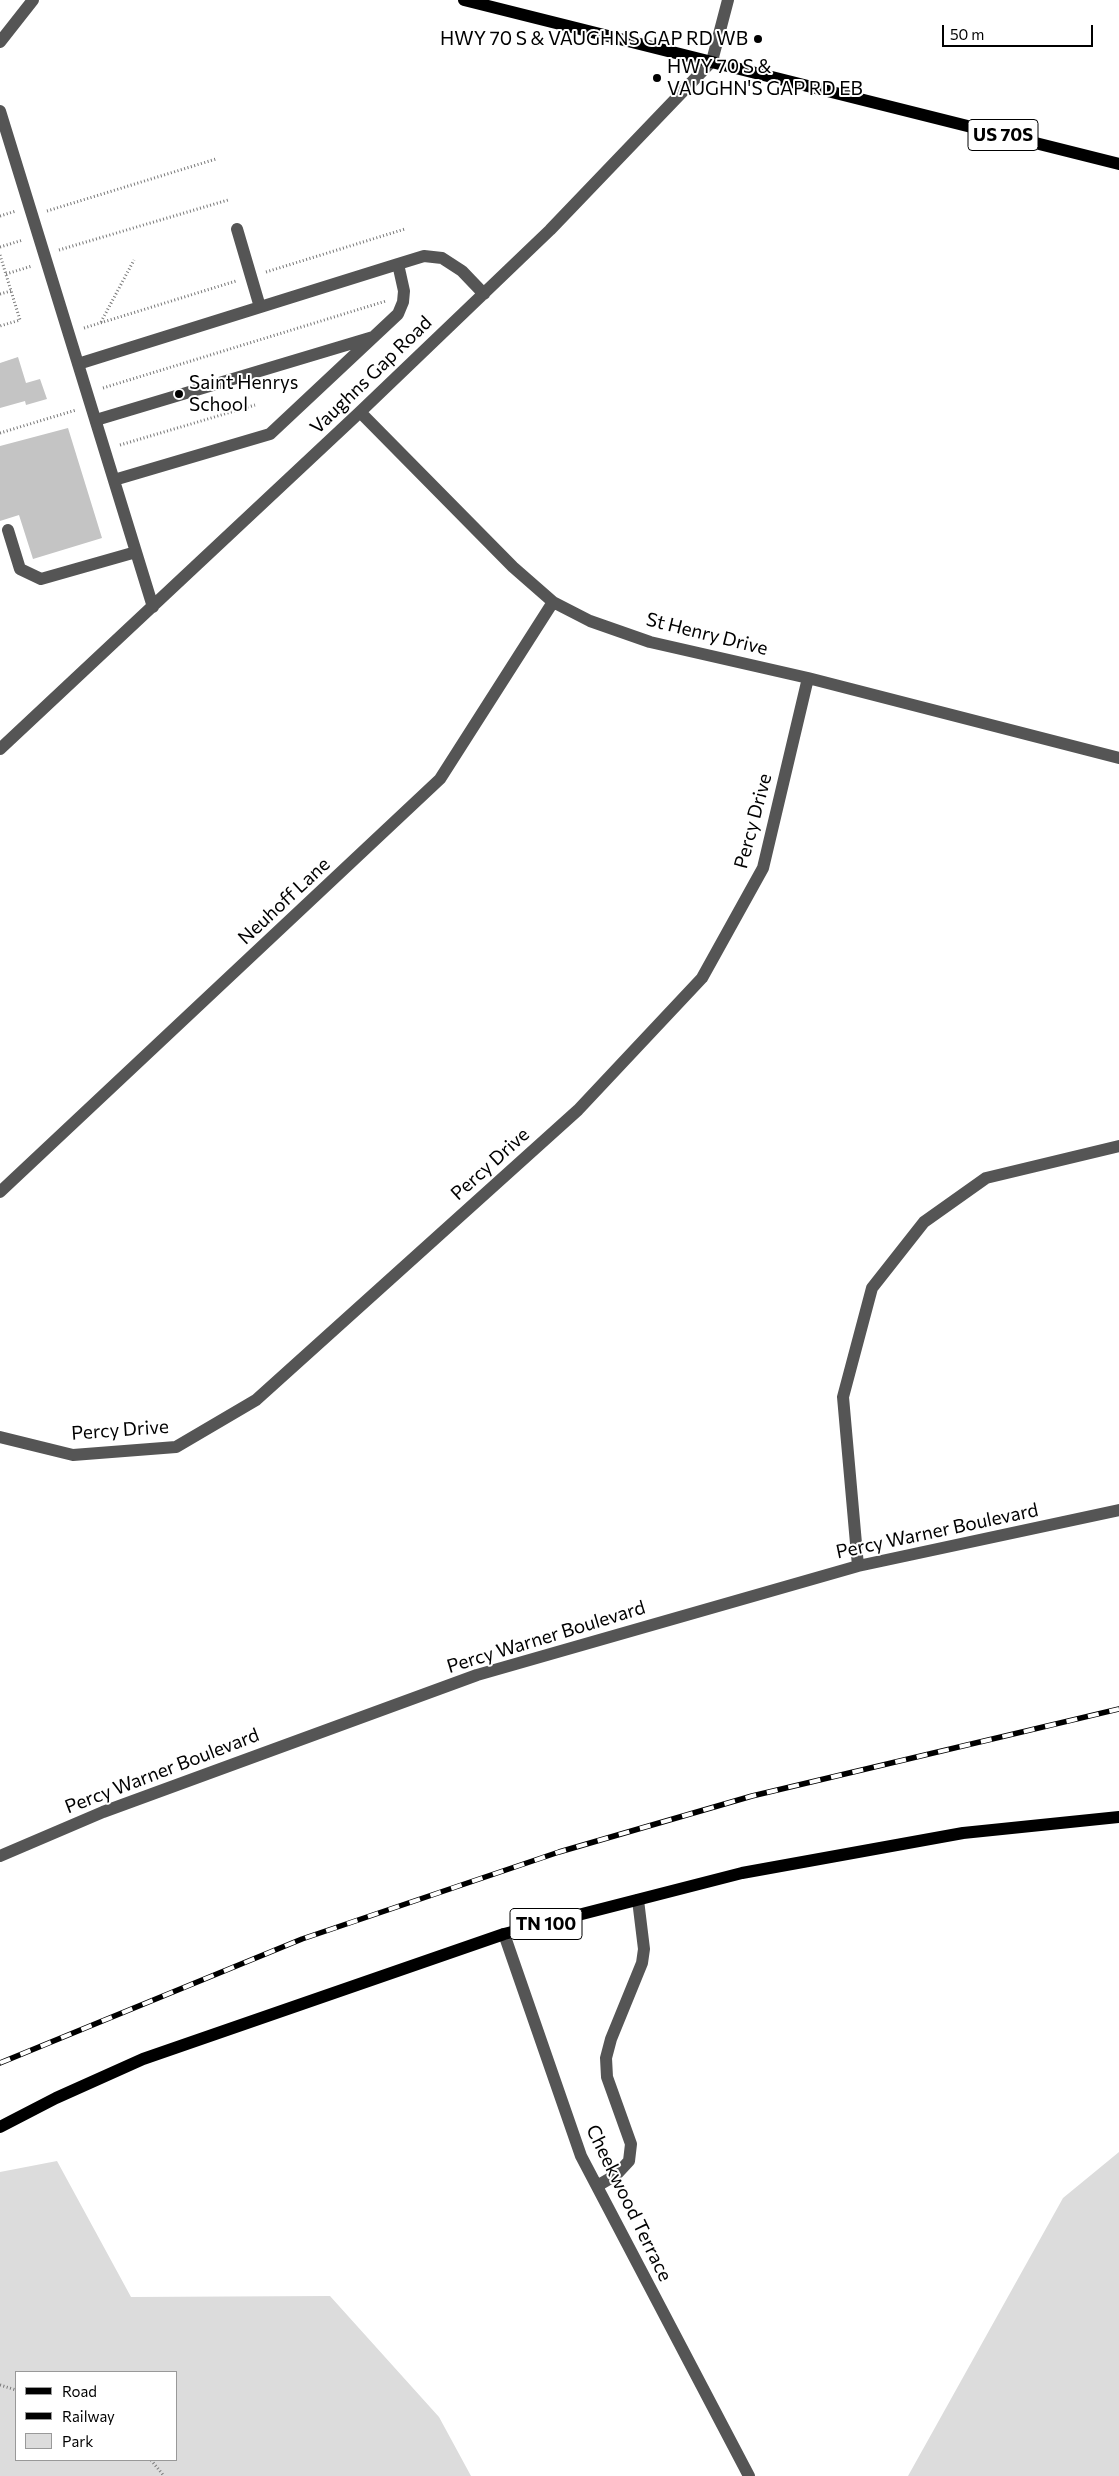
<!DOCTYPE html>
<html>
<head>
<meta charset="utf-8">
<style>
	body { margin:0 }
	#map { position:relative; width:1119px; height:2476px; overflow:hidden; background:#fff; font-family:Commissioner,sans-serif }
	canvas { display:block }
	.legend { position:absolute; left:15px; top:2371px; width:162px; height:90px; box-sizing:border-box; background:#fff; border:1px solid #999; margin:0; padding:6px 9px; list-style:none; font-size:15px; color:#000 }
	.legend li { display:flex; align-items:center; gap:10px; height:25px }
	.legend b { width:25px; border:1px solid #999 }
	.scale { position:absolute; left:942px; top:25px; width:151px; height:22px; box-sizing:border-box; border:2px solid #000; border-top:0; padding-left:6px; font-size:15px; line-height:18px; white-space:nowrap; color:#000; -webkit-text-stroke:4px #fff; paint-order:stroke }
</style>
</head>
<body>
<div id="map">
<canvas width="1119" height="2476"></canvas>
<ul class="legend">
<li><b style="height:6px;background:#000"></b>Road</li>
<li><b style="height:6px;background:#000"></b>Railway</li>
<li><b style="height:14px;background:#dcdcdc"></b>Park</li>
</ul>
<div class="scale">50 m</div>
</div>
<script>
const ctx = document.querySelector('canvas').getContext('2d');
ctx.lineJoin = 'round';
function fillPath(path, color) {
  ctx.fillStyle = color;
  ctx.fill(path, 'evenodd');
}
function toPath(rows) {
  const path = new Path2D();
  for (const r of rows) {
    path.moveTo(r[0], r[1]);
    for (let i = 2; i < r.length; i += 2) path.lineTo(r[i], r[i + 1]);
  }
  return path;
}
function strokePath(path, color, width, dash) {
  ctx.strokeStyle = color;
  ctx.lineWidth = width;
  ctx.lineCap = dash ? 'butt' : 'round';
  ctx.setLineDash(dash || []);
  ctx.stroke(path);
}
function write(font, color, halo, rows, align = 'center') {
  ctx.font = font + ' Commissioner,sans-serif';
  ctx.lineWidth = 4;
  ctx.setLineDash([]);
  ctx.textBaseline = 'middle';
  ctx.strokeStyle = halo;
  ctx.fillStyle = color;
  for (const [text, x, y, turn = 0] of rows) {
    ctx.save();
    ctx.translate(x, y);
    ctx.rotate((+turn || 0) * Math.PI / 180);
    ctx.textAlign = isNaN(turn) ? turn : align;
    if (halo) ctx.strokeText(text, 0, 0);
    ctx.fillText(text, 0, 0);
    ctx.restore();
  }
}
const green = toPath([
	[1119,2152,1119,2476,908,2476,1063,2198],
	[57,2161,131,2297,330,2296,439,2417,471,2476,0,2476,0,2172],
	[16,2372,176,2372,176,2460,16,2460]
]);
const building = toPath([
	[18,357,26,383,40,379,47,399,26,405,25,401,0,408,0,363],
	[68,428,102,538,33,559,19,515,0,521,0,446]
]);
const path = toPath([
	[47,211,216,159],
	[0,216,16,211],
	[0,247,23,240],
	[59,250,228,200],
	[0,255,20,320,0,326],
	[266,272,405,229],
	[6,274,32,266],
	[0,294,11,291],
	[101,322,134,260],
	[84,328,236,281],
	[103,388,386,301],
	[0,433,76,410],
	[120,445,255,405],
	[0,2385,16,2390],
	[151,2460,164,2476]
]);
const minor = toPath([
	[0,42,33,0],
	[0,111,153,607],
	[237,229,260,307],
	[398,264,424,256,442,258,462,271,484,294],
	[78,364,398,264,404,291,403,302,398,314,270,434,114,480],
	[360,412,513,567,553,602,590,621,650,642,808,678,1119,758],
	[96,420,373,337],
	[8,530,20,569,41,579,136,552],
	[0,749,360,412,550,230,712,61,728,0],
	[0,1192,440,779,553,602],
	[0,1437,73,1455,176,1447,256,1400,578,1110,702,978,763,868,808,678],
	[858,1566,843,1397,872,1288,924,1222,986,1178,1119,1146],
	[0,1856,103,1812,477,1675,858,1566,1119,1510],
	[504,1934,581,2156,749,2476],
	[597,2186,616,2175,629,2161,631,2144,607,2077,606,2058,611,2039,642,1963,644,1949,638,1900]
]);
const major = toPath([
	[464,0,1119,164],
	[0,2127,56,2098,143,2059,504,1934,742,1873,963,1833,1119,1817]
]);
const rail = toPath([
	[0,2063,302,1939,559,1852,752,1796,1119,1709]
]);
const markers = [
	[758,39,5,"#000"],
	[657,78,5,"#000"],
	[179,394,5,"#000"]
];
const shields = [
	[1003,135,70],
	[546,1924,72]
];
const shieldNames = [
	["US 70S",1003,135],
	["TN 100",546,1924]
];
const poiNames = [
	["HWY 70 S & VAUGHNS GAP RD WB",748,39,"right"],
	["HWY 70 S &",667,67],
	["VAUGHN'S GAP RD EB",667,89],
	["Saint Henrys",189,383],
	["School",189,405]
];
const streetNames = [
	["Vaughns Gap Road",371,375,-44],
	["St Henry Drive",707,634,14],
	["Percy Drive",753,821,-75],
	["Neuhoff Lane",284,901,-43],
	["Percy Drive",490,1164,-42],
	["Percy Drive",120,1430,-4],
	["Percy Warner Boulevard",937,1531,-12],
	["Percy Warner Boulevard",546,1637,-17],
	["Percy Warner Boulevard",162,1771,-21],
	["Cheekwood Terrace",629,2203,64]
];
fillPath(green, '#dcdcdc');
fillPath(building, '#c4c4c4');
strokePath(path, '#777', 3, [1, 2.5]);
strokePath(minor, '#555', 12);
strokePath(major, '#000', 12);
strokePath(rail, '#000', 5.5);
strokePath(rail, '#fff', 4, [11]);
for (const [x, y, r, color] of markers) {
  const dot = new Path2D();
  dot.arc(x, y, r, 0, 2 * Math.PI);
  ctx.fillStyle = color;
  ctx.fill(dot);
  strokePath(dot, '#fff', 2);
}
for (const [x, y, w] of shields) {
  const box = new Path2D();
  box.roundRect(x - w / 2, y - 15.5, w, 31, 4);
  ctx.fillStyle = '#fff';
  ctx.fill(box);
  strokePath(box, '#000', 1);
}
write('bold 18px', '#000', null, shieldNames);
write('19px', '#000', '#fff', poiNames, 'left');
write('19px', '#000', '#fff', streetNames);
</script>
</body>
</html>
